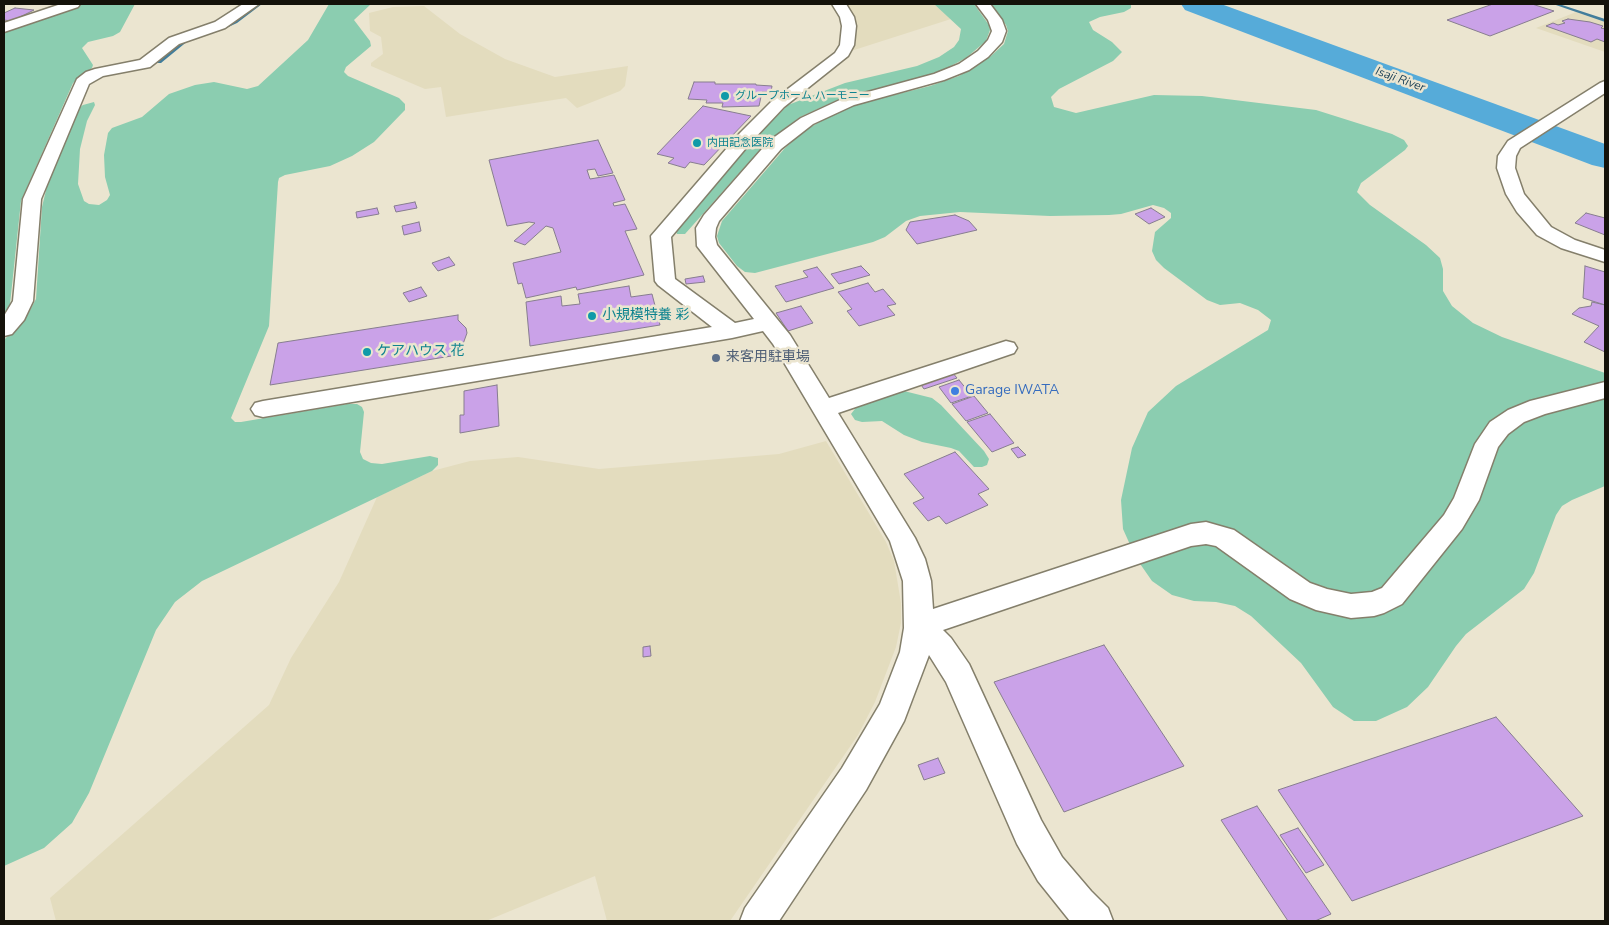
<!DOCTYPE html>
<html>
<head>
<meta charset="utf-8">
<style>
	body { margin:0 }
	#map { position:relative; width:1609px; height:925px; overflow:hidden; background:#ebe5d0; font-family:"Nunito Sans",sans-serif }
	canvas { display:block }
	.frame { position:absolute; inset:0; border:5px solid #14120a; pointer-events:none }
</style>
</head>
<body>
<div id="map">
<canvas width="1609" height="925"></canvas>
<div class="frame"></div>
</div>
<script>
const ctx = document.querySelector('canvas').getContext('2d');
ctx.lineJoin = 'round';
function fillPath(path, color) {
  ctx.fillStyle = color;
  ctx.fill(path, 'evenodd');
}
function toPath(rows) {
  const path = new Path2D();
  for (const r of rows) {
    path.moveTo(r[0], r[1]);
    for (let i = 2; i < r.length; i += 2) path.lineTo(r[i], r[i + 1]);
  }
  return path;
}
function strokePath(path, color, width, dash) {
  ctx.strokeStyle = color;
  ctx.lineWidth = width;
  ctx.lineCap = dash ? 'butt' : 'round';
  ctx.setLineDash(dash || []);
  ctx.stroke(path);
}
function write(font, color, halo, rows, align = 'center') {
  ctx.font = font + ' "Nunito Sans","Noto Sans JP",sans-serif';
  ctx.lineWidth = 5;
  ctx.setLineDash([]);
  ctx.textBaseline = 'middle';
  ctx.strokeStyle = halo;
  ctx.fillStyle = color;
  for (const [text, x, y, turn = 0] of rows) {
    ctx.save();
    ctx.translate(x, y);
    ctx.rotate((+turn || 0) * Math.PI / 180);
    ctx.textAlign = isNaN(turn) ? turn : align;
    if (halo) ctx.strokeText(text, 0, 0);
    ctx.fillText(text, 0, 0);
    ctx.restore();
  }
}
const built = toPath([
	[844,4,934,4,951,19,851,51,853,46,850,10],
	[424,6,460,34,505,59,555,77,628,66,625,86,620,91,577,108,566,98,446,117,441,87,425,89,371,66,371,63,383,54,381,37,370,31,369,13,393,7],
	[1576,12,1605,22,1605,52,1536,28],
	[826,441,886,542,894,561,901,603,901,623,896,647,875,702,858,735,730,921,607,921,595,876,486,921,56,921,50,898,269,705,291,658,339,582,377,497,432,471,470,461,518,457,599,469,779,454]
]);
const green = toPath([
	[79,4,135,4,120,32,113,36,88,42,82,48,93,65,92,68,73,83,21,201,10,304,4,315,4,31],
	[329,4,371,4,354,20,370,41,371,46,346,67,344,72,348,76,399,98,405,104,405,110,374,142,352,156,330,166,285,175,279,178,278,182,269,326,231,418,235,422,241,422,347,404,357,404,362,407,364,412,360,452,363,459,371,463,382,464,430,456,438,458,438,465,432,471,202,581,175,602,156,630,89,793,72,823,44,848,4,866,4,340,28,314,36,299,42,207,47,186,79,108,83,105,94,102,95,105,87,121,80,149,78,184,84,201,89,204,99,205,107,200,110,195,105,177,104,155,108,133,112,128,142,117,169,94,195,85,214,82,247,89,258,86,308,40],
	[934,4,974,4,989,25,990,30,986,41,966,58,945,69,919,78,842,98,800,117,766,143,685,234,677,234,676,232,754,139,788,105,845,83,917,66,939,57,954,47,959,40,961,29],
	[991,4,1131,4,1131,8,1124,12,1100,17,1089,22,1093,30,1112,42,1122,52,1113,61,1059,89,1051,97,1054,107,1076,113,1154,95,1202,96,1316,110,1392,134,1404,140,1408,146,1405,150,1361,183,1357,192,1370,205,1426,245,1440,258,1443,269,1443,291,1452,306,1473,323,1502,337,1605,373,1605,486,1572,500,1562,506,1556,515,1534,573,1524,589,1466,634,1456,646,1428,687,1407,707,1376,721,1354,721,1333,707,1301,663,1251,616,1235,606,1216,602,1194,601,1172,595,1152,581,1136,558,1123,529,1121,500,1132,448,1148,412,1176,386,1268,330,1271,320,1258,310,1240,303,1220,305,1207,300,1164,268,1156,260,1152,251,1155,232,1171,218,1171,213,1164,208,1153,205,1121,214,1109,215,1050,216,960,212,920,216,906,221,885,237,873,242,755,273,745,272,737,266,719,243,717,236,722,221,785,148,804,131,828,117,854,105,930,86,959,76,991,56,1004,44,1008,31,1006,25],
	[904,391,932,398,941,405,984,451,989,459,987,465,982,467,974,467,959,451,951,448,922,442,904,435,882,421,862,422,855,420,851,414,858,405,891,393]
]);
const stream = toPath([
	[257,4,262,4,237,23,222,30,218,29,233,21,257,4],
	[1553,4,1559,4,1605,19,1605,22,1553,4],
	[184,39,189,40,161,63,157,63,157,61,184,39]
]);
const river = toPath([
	[1181,4,1221,4,1605,144,1605,168,1592,165,1185,10,1181,4]
]);
const building = toPath([
	[1493,4,1532,4,1554,11,1490,36,1447,20,1493,4],
	[15,8,34,10,12,21,4,20,4,13,15,8],
	[1568,19,1590,22,1603,26,1601,28,1605,29,1605,42,1597,39,1591,42,1546,26,1553,23,1558,25,1565,23,1562,21,1568,19],
	[694,82,715,82,715,84,756,84,756,85,772,86,771,92,762,92,759,106,722,107,723,103,706,103,707,100,688,99,694,82],
	[703,106,751,116,704,165,690,162,685,168,668,163,674,158,657,154,703,106],
	[598,140,613,173,598,176,595,169,587,170,590,179,614,175,625,200,613,203,614,206,625,204,637,229,625,231,644,275,577,290,576,287,526,298,522,283,518,284,513,263,561,252,553,228,546,226,525,245,514,241,535,223,529,222,507,226,489,160,598,140],
	[415,202,417,208,396,212,394,206,415,202],
	[377,208,379,214,357,218,356,212,377,208],
	[1151,208,1165,217,1149,224,1135,214,1151,208],
	[1586,213,1605,218,1605,235,1575,223,1586,213],
	[955,215,969,221,977,230,917,244,906,230,910,222,955,215],
	[419,222,421,231,404,235,402,226,419,222],
	[449,257,455,265,438,271,432,263,449,257],
	[861,266,870,275,839,284,831,274,861,266],
	[1585,266,1605,272,1605,305,1583,298,1585,266],
	[817,267,834,288,786,302,775,286,808,277,803,271,817,267],
	[703,276,705,282,686,284,685,279,703,276],
	[868,283,875,292,883,289,896,304,887,306,895,315,859,326,847,311,852,309,838,292,868,283],
	[629,286,631,297,652,294,660,325,530,346,526,302,561,296,562,306,580,304,578,294,629,286],
	[421,287,427,296,409,302,403,293,421,287],
	[1592,302,1605,305,1605,352,1584,342,1599,326,1572,314,1579,308,1591,306,1592,302],
	[801,306,813,323,788,331,776,313,801,306],
	[458,315,458,320,466,328,467,333,463,344,458,350,458,355,270,385,278,343,458,315],
	[952,372,957,378,924,389,919,382,952,372],
	[959,380,972,396,951,403,939,387,959,380],
	[497,385,499,426,460,433,460,415,464,415,464,391,497,385],
	[974,396,988,413,966,421,952,404,974,396],
	[990,414,1014,443,992,452,967,422,990,414],
	[1018,447,1026,455,1018,458,1011,449,1018,447],
	[955,452,989,489,978,494,988,505,946,524,939,516,928,521,913,503,924,498,904,474,955,452],
	[1104,645,1184,766,1064,812,994,682,1104,645],
	[650,646,651,656,643,657,643,647,650,646],
	[1496,717,1583,816,1352,901,1278,790,1496,717],
	[938,758,945,773,924,780,918,765,938,758],
	[1257,806,1331,914,1315,921,1288,921,1221,820,1257,806],
	[1298,828,1324,865,1306,873,1280,835,1298,828]
]);
const street = toPath([
	[61,4,80,4,78,7,4,32,4,23,61,4],
	[243,4,259,4,225,28,179,44,150,67,103,76,89,84,41,199,33,301,24,320,12,334,4,336,4,316,13,301,23,199,77,79,86,72,95,69,140,60,169,38,215,22,243,4],
	[832,4,846,4,854,17,856,26,854,45,848,56,784,107,752,141,671,237,675,279,735,323,754,319,697,246,696,228,704,215,769,141,801,118,842,99,934,74,959,64,978,51,988,40,992,31,988,20,976,4,990,4,1002,20,1006,31,1002,42,988,57,969,70,944,80,854,105,813,124,781,149,719,221,716,228,715,237,717,245,790,335,829,398,1006,341,1014,343,1017,348,1014,353,838,413,915,538,925,559,931,581,933,609,1191,524,1206,522,1234,530,1310,583,1327,589,1351,594,1372,592,1382,588,1444,515,1454,498,1475,444,1490,422,1508,410,1530,401,1605,382,1605,398,1545,414,1524,422,1508,434,1498,447,1479,500,1462,529,1402,604,1384,613,1374,616,1351,618,1316,610,1290,599,1216,546,1206,544,1191,546,943,630,951,638,969,664,1041,820,1062,857,1091,891,1108,908,1113,921,1070,921,1038,881,1017,844,946,682,929,655,904,721,866,790,779,921,740,921,745,908,842,768,880,704,900,652,904,628,903,581,890,541,773,344,763,331,732,338,263,417,255,415,251,409,255,403,263,401,712,327,658,285,655,281,651,236,740,133,772,101,835,53,840,45,842,26,840,17,832,4],
	[1605,81,1605,93,1520,148,1516,156,1515,168,1524,194,1551,227,1575,240,1605,250,1605,262,1561,248,1537,235,1517,212,1506,194,1497,168,1498,156,1508,141,1600,83,1605,81]
]);
const markers = [
	[725,96,5,"#0f9aa8"],
	[697,143,5,"#0f9aa8"],
	[592,316,5,"#0f9aa8"],
	[367,352,5,"#0f9aa8"],
	[716,358,5,"#5c6f8a"],
	[955,391,5,"#3f7fe0"]
];
const farCulturenames = [
	["グループホーム ハーモニー",735,96],
	["内田記念医院",707,143]
];
const farWaternames = [
	["Isaji River",1400,80,20]
];
const cultureNames = [
	["小規模特養 彩",602,316],
	["ケアハウス 花",377,352]
];
const serviceNames = [
	["来客用駐車場",726,358]
];
const shopNames = [
	["Garage IWATA",965,391]
];
fillPath(built, '#e3dcbe');
fillPath(green, '#8bcdb0');
fillPath(stream, '#427d9b');
fillPath(river, '#56abd9');
fillPath(building, '#caa2e8');
strokePath(building, '#877d8f', 1);
strokePath(street, '#847f6b', 3);
fillPath(street, '#fff');
for (const [x, y, r, color] of markers) {
  const dot = new Path2D();
  dot.arc(x, y, r, 0, 2 * Math.PI);
  ctx.fillStyle = color;
  ctx.fill(dot);
  strokePath(dot, '#ebe5d0', 2);
}
write('11px', '#0d838f', '#ebe5d0', farCulturenames, 'left');
write('italic 12px', '#21455a', '#ebe5d0', farWaternames);
write('14px', '#0d838f', '#ebe5d0', cultureNames, 'left');
write('14px', '#4e5e75', '#ebe5d0', serviceNames, 'left');
write('14px', '#366cbe', '#ebe5d0', shopNames, 'left');
</script>
</body>
</html>
